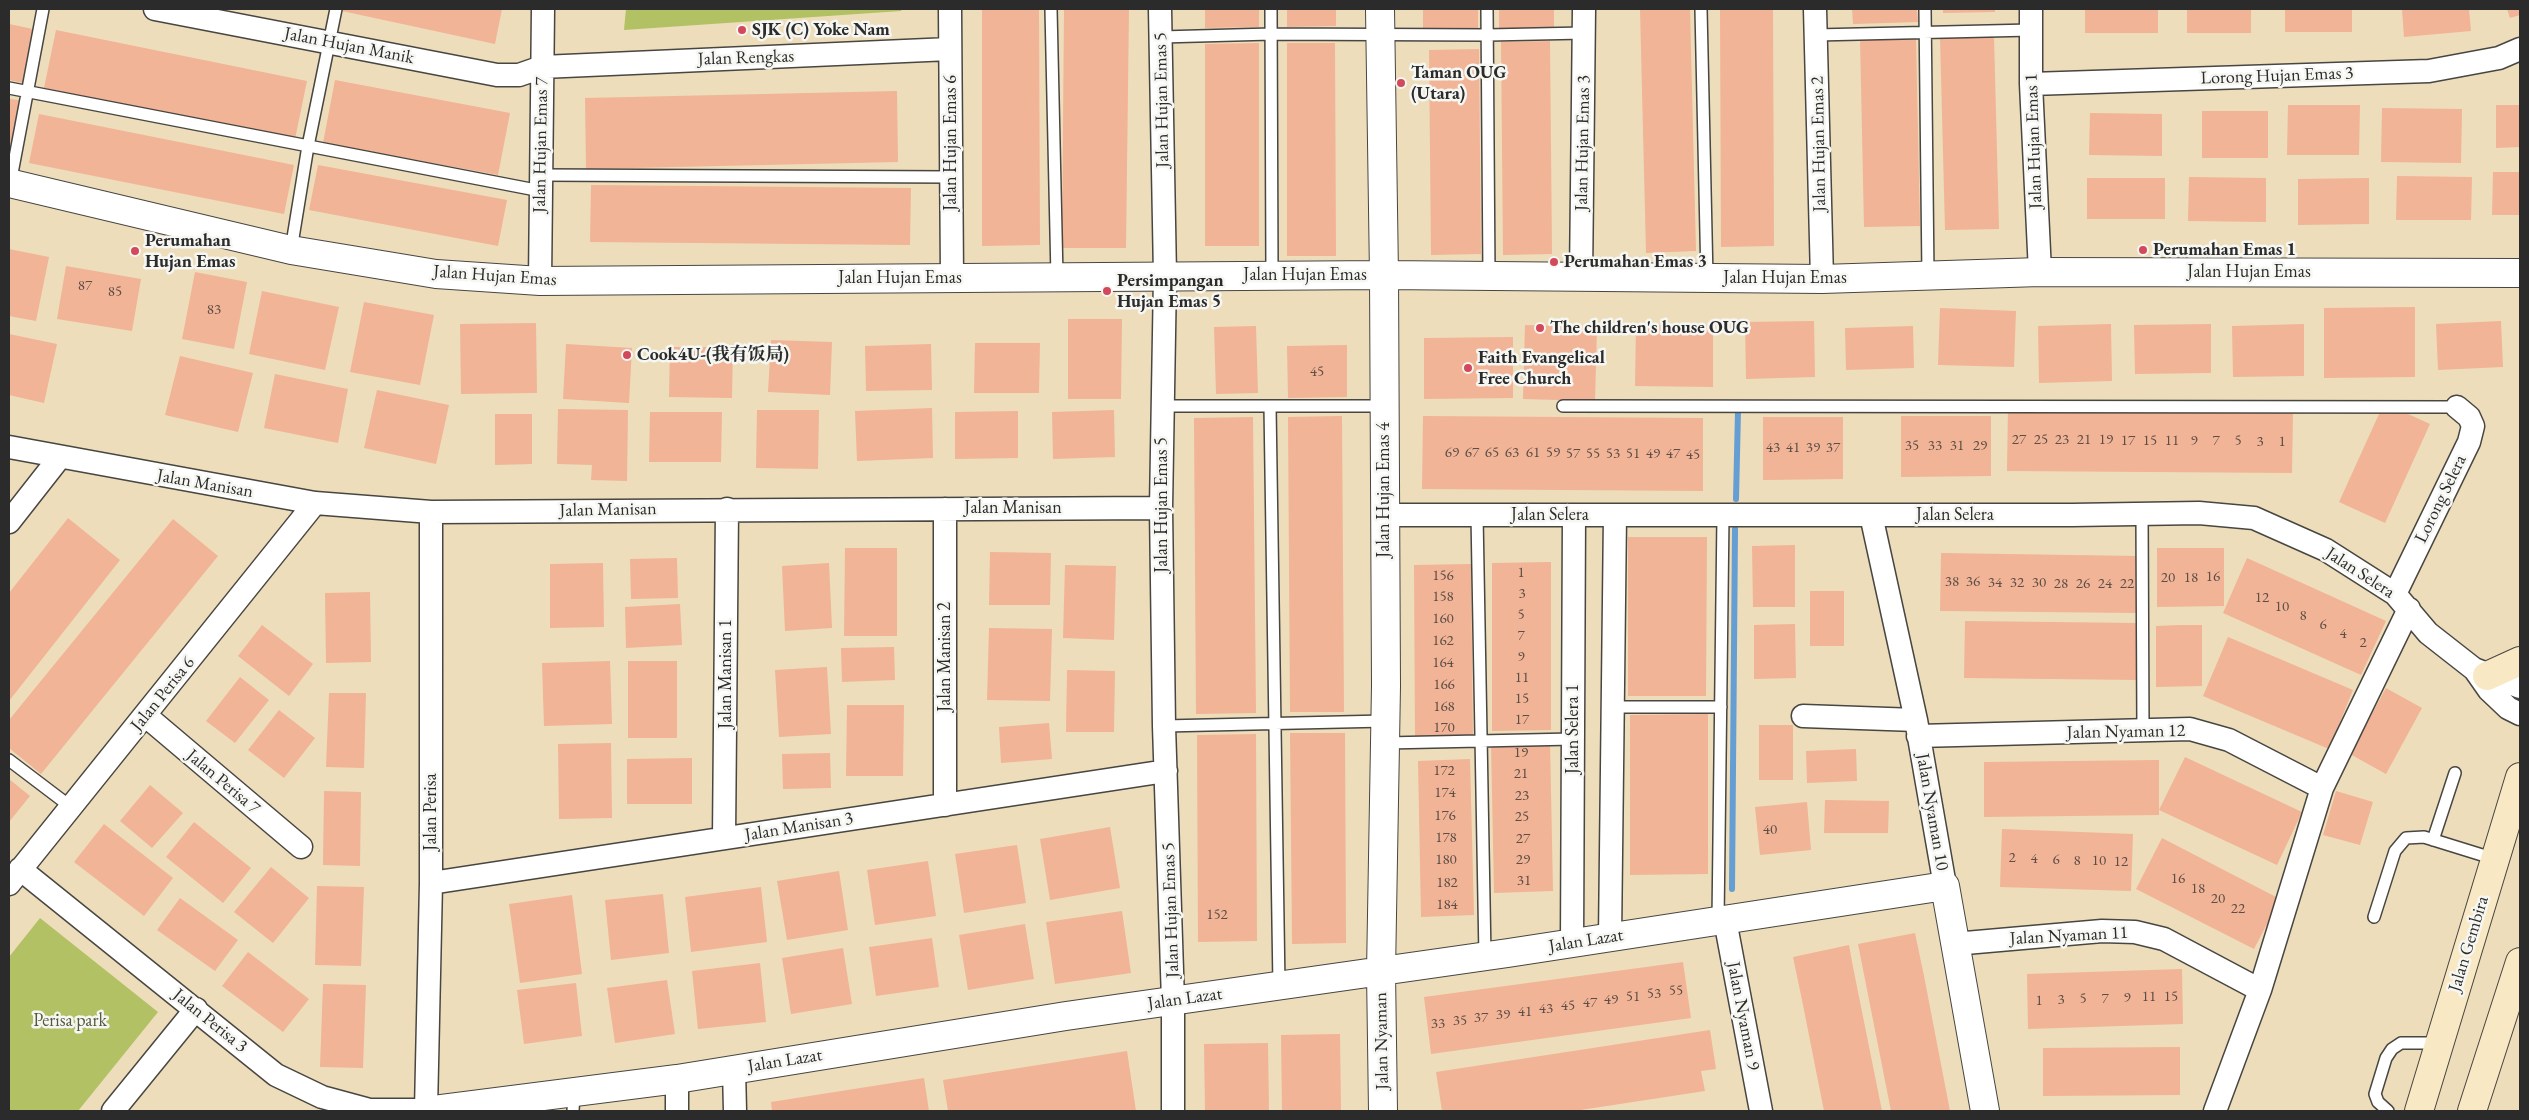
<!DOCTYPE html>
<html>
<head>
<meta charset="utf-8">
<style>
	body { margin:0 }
	#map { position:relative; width:2529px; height:1120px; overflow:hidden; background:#edddbb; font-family:"EB Garamond",serif }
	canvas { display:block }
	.frame { position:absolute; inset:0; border:10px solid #2b2b2b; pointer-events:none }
</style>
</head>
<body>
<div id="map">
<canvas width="2529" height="1120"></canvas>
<div class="frame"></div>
</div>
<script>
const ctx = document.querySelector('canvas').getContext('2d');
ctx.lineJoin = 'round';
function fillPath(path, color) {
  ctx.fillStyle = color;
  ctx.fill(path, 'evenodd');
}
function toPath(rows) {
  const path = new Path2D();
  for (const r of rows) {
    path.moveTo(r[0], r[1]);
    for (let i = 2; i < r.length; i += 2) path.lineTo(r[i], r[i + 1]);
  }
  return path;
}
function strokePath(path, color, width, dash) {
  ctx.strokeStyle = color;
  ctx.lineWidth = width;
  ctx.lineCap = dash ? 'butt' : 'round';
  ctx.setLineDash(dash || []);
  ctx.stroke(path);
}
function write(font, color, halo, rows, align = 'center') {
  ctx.font = font + ' "EB Garamond","Noto Serif SC",serif';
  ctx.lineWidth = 5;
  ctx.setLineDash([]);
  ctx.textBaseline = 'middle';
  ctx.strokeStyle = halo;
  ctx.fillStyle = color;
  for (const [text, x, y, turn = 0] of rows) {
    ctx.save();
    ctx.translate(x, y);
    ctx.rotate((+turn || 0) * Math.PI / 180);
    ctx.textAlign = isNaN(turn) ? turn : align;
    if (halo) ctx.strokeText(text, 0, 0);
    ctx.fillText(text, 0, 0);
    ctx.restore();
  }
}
const green = toPath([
	[626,9,902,9,901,11,624,30],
	[40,918,158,1012,78,1111,9,1111,9,957]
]);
const stream = toPath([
	[1736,499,1738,411],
	[1732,889,1735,529]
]);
const building = toPath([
	[343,9,502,9,495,44,342,11],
	[982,9,1039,9,1040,245,982,246],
	[1064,9,1129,9,1126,248,1062,248],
	[1205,9,1259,9,1259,27,1205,28],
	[1287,9,1336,9,1336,26,1287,27],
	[1423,9,1478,9,1478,30,1423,30],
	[1499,9,1554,9,1554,28,1499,29],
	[1640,9,1690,9,1696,251,1646,253],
	[1720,9,1773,9,1774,246,1721,247],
	[1852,9,1917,9,1918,22,1853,24],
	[1943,9,1995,9,1995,12,1943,13],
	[2085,9,2158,9,2158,33,2085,33],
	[2187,9,2251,9,2251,33,2187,33],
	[2285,9,2352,9,2352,32,2285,32],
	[2402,9,2469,9,2471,31,2404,37],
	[2507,9,2520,9,2520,15,2510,18],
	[9,24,33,29,23,83,9,80],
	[56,30,307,81,295,139,44,88],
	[1994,36,1999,229,1945,230,1940,37],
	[1916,38,1920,226,1864,227,1860,39],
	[1550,41,1552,254,1503,255,1501,42],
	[1259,43,1259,246,1205,246,1205,44],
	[1287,43,1335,43,1336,256,1287,256],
	[1479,49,1481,254,1431,255,1429,50],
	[335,80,510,113,498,175,323,143],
	[897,91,898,162,586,169,585,98],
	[9,99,19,100,10,154,9,154],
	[2288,105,2360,105,2359,155,2287,155],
	[2496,105,2520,105,2520,147,2496,148],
	[2382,108,2462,109,2461,163,2381,162],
	[2202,111,2268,111,2268,158,2202,158],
	[2090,113,2162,114,2162,156,2089,155],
	[39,114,294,165,284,214,29,163],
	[318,165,507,200,498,246,309,210],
	[2493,172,2520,172,2520,215,2492,215],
	[2397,176,2472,177,2471,220,2396,220],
	[2189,177,2266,178,2266,222,2188,221],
	[2087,178,2165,178,2165,219,2087,219],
	[2369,178,2369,224,2298,225,2298,179],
	[591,185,911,188,910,245,590,242],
	[9,249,49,257,36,321,9,316],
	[66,266,141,279,132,331,57,319],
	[195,272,247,282,234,349,182,339],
	[262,291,339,307,325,370,249,354],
	[364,302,434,315,420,385,350,372],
	[2415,307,2415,377,2324,378,2324,308],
	[1940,308,2016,311,2014,367,1938,365],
	[1068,319,1122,319,1121,399,1068,399],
	[1814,321,1815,377,1746,379,1745,322],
	[2501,321,2503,367,2438,370,2436,324],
	[536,323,537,393,461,394,460,324],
	[2111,324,2112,381,2039,383,2038,326],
	[2211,324,2211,373,2135,374,2134,325],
	[2304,324,2304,376,2233,377,2232,326],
	[1525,325,1597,327,1595,401,1523,399],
	[1636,325,1713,325,1713,387,1635,386],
	[1256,326,1258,393,1216,394,1214,327],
	[1913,326,1914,368,1846,370,1845,328],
	[9,334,57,344,44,403,9,395],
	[1513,337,1513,398,1424,399,1424,338],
	[771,340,832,342,830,395,768,392],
	[975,343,1040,343,1039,393,974,393],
	[566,344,632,348,629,403,563,399],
	[931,344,932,390,866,391,865,346],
	[1347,345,1347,397,1288,398,1287,346],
	[670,347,733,347,732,398,669,397],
	[180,356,253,373,238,432,165,415],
	[275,374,348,389,338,443,264,428],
	[377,390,449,405,436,464,364,448],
	[2384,403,2430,424,2385,523,2339,502],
	[932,408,933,458,857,461,855,411],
	[2008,408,2293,411,2292,473,2007,471],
	[558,409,628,410,627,481,591,480,592,465,557,464],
	[757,410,819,410,818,469,756,468],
	[1114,410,1115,457,1053,459,1052,412],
	[1018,411,1018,458,955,459,955,412],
	[650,412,722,412,721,462,649,462],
	[495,414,532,414,532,464,495,465],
	[1342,416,1344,712,1290,712,1288,417],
	[1423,416,1703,418,1703,491,1422,489],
	[1901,416,1991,416,1991,476,1901,477],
	[1253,417,1256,713,1196,714,1194,418],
	[1763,417,1843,417,1843,479,1763,480],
	[68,518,120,560,9,701,9,593],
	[173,519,218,556,41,774,9,748,9,720],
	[1628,537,1707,537,1706,696,1628,696],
	[1795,545,1795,607,1753,607,1752,546],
	[845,548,897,548,897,636,844,636],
	[2157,548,2224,548,2224,606,2157,607],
	[990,552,1051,553,1050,605,989,605],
	[1941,553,2138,556,2137,613,1940,611],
	[677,558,678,598,631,599,630,559],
	[2247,558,2386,621,2361,675,2223,613],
	[1551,562,1551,730,1492,731,1492,563],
	[603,563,604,627,550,628,550,564],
	[829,563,832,628,785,631,782,566],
	[1471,564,1473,739,1415,740,1414,565],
	[1065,565,1116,566,1114,640,1063,638],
	[1810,591,1844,591,1844,646,1810,646],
	[370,592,371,662,326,663,325,593],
	[680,604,682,645,626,648,625,607],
	[1965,621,2139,623,2138,680,1964,678],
	[1795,624,1796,678,1754,679,1754,625],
	[262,625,313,664,289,696,238,656],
	[2180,625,2202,625,2202,686,2156,687,2156,626],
	[989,628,1052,629,1050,701,987,700],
	[2228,637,2353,690,2329,749,2203,696],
	[894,647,895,680,842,682,841,648],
	[610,661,612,724,544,726,542,663],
	[628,661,677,661,677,738,628,738],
	[827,667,831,734,779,737,775,670],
	[1067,670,1115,671,1114,732,1066,732],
	[240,677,269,700,235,743,206,721],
	[2386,688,2422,708,2386,774,2350,754],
	[329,693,366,693,364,768,326,767],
	[847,705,904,705,903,776,846,776],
	[279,710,315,738,284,778,248,750],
	[1708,714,1708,874,1630,875,1630,715],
	[1049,723,1052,759,1001,763,999,727],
	[1759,725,1793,725,1793,780,1759,780],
	[1290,733,1345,733,1346,943,1292,944],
	[1256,734,1257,941,1198,942,1197,735],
	[1550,742,1553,891,1494,893,1491,743],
	[611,743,612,818,559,819,558,744],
	[1856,749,1857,781,1807,783,1806,751],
	[830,753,831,788,783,789,782,754],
	[2185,757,2302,812,2277,865,2159,810],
	[692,758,692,804,627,804,627,759],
	[1470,759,1474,915,1421,917,1418,761],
	[2159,760,2159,815,1984,817,1984,762],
	[9,779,30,796,9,822],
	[150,785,183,813,152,848,120,821],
	[324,791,361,792,360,866,323,865],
	[2336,791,2373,802,2360,845,2323,835],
	[1825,800,1889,801,1888,833,1824,833],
	[1807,802,1811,850,1760,855,1755,807],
	[194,822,251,868,223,903,166,857],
	[104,824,173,878,144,916,74,862],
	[1110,827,1120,888,1050,900,1040,839],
	[2002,829,2133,834,2131,891,2000,887],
	[2162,838,2280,899,2254,949,2136,889],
	[1017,845,1026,903,964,913,955,854],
	[928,861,936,916,875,925,867,870],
	[271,867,309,898,273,943,234,912],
	[839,871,848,930,787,940,777,881],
	[317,886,364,887,361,966,315,965],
	[761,887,767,942,691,952,685,897],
	[663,894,669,953,611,960,605,900],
	[572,895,582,974,520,983,509,904],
	[180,898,238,940,215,971,157,930],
	[1122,911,1131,973,1055,984,1046,922],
	[1025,924,1034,979,968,990,959,935],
	[1915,933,1924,976,1950,1111,1891,1111,1858,944],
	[932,938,939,987,876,996,869,947],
	[1849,945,1853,967,1882,1111,1824,1111,1802,1000,1793,957],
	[843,948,852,1004,791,1014,782,958],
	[248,952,309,999,283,1032,222,986],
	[1683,962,1691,1018,1431,1054,1424,997],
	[760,963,766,1022,698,1029,692,971],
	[2182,969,2183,1024,2028,1029,2027,974],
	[667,980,675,1034,615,1043,607,988],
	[576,983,582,1036,524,1044,517,990],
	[323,984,366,985,363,1068,320,1067],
	[1710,1030,1716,1069,1701,1071,1705,1091,1574,1111,1442,1111,1436,1072],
	[1340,1034,1341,1111,1282,1111,1281,1035],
	[1268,1043,1269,1111,1205,1111,1204,1044],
	[2180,1047,2180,1095,2043,1096,2043,1048],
	[1127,1051,1136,1111,948,1111,943,1080],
	[924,1078,929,1111,772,1111,771,1102]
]);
const service = toPath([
	[1051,9,1057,277],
	[1271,9,1272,276],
	[1487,9,1489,276],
	[1701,9,1707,279],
	[1925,9,1928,276],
	[1816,35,2031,30],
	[1161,37,1271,34,1488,35,1584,33],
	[9,88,541,191],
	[541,175,951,177],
	[10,184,43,9],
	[291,250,308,146,336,9],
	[1163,406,1384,406],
	[1270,406,1279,986],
	[1563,406,2457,407],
	[2142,514,2143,732],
	[1477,515,1485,957],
	[1613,707,1721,707],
	[1164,726,1385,721],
	[1386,743,1573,739],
	[9,760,71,807],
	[2433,840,2455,773],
	[2374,917,2395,851,2406,838,2424,837,2495,859],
	[1718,921,1723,515],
	[573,1111,574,1093],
	[2388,1111,2378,1102,2375,1094,2386,1058,2392,1049,2401,1043,2439,1043]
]);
const minor = toPath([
	[155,9,497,75,519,75,542,67,950,49],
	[950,9,952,278],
	[1160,9,1165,276,1161,508,1164,726,1173,1001,1173,1111],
	[1815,9,1822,279],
	[2031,9,2031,84,2040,272],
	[2031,84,2429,71,2499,58,2520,49],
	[1581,278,1584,9],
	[540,281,543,9],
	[9,447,315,503,431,512,1161,508],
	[945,509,945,805],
	[1384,515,2072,515,2199,513,2254,518,2326,550,2395,594,2428,633,2474,669,2520,687],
	[1871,515,1916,720,1945,886],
	[9,522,60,457],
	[2395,594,2469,442,2473,426,2469,417,2457,407],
	[2475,670,2489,690,2508,708,2520,714],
	[146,716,301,847],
	[1803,716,1916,720],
	[1918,736,2190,729,2229,740,2322,788],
	[724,838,727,509],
	[20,869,276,1075,322,1097,370,1110,426,1110,431,883,431,512],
	[431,883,1166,771],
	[9,884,315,503],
	[1725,920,1761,1111],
	[1610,938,1615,515],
	[1572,944,1574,515],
	[1954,944,2102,931,2135,932,2164,939,2260,990],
	[734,1069,735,1111],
	[677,1079,677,1111],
	[113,1111,196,1009],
	[2215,1111,2260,990,2322,788,2409,609]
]);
const tertiary = toPath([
	[1380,9,1384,275,1386,686,1381,972,1383,1111],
	[9,183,291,250,436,274,540,281,1384,275,1822,279,2040,272,2520,273],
	[426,1111,677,1079,1066,1016,1508,953,1945,886,1985,1111]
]);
const secondary = toPath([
	[2487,676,2520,661],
	[2419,1111,2520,777],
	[2472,1111,2520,962]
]);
const markers = [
	[742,30,5,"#d1495b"],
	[1401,83,5,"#d1495b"],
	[2143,250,5,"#d1495b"],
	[135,251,5,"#d1495b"],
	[1554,262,5,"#d1495b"],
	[1107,291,5,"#d1495b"],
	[1540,328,5,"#d1495b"],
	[627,355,5,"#d1495b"],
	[1468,368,5,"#d1495b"]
];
const numberNames = [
	["87",85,286],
	["85",115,292],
	["83",214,310],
	["45",1317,372],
	["27",2019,440],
	["25",2041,440],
	["23",2062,440],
	["21",2084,440],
	["19",2106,440],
	["17",2128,441],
	["15",2150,441],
	["11",2172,441],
	["9",2194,441],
	["7",2216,441],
	["5",2238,441],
	["3",2260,442],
	["1",2282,442],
	["35",1912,446],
	["33",1935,446],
	["31",1957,446],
	["29",1980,446],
	["43",1773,448],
	["41",1793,448],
	["39",1813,448],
	["37",1833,448],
	["69",1452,453],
	["67",1472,453],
	["65",1492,453],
	["63",1512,453],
	["61",1533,453],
	["59",1553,453],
	["57",1573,454],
	["55",1593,454],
	["53",1613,454],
	["51",1633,454],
	["49",1653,454],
	["47",1673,454],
	["45",1693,455],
	["1",1521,573],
	["156",1443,576],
	["16",2213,577],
	["20",2168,578],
	["18",2191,578],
	["38",1952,582],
	["36",1973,582],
	["34",1995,583],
	["32",2017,583],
	["30",2039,583],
	["28",2061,584],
	["26",2083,584],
	["24",2105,584],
	["22",2127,584],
	["3",1522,594],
	["158",1443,597],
	["12",2262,598],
	["10",2282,607],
	["5",1521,615],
	["8",2303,616],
	["160",1443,619],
	["6",2323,625],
	["4",2343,634],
	["7",1521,636],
	["162",1443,641],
	["2",2363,643],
	["9",1521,657],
	["164",1443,663],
	["11",1522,678],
	["166",1444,685],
	["15",1522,699],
	["168",1444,707],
	["17",1522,720],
	["170",1444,728],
	["19",1521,753],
	["172",1444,771],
	["21",1521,774],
	["174",1445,793],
	["23",1522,796],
	["176",1445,816],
	["25",1522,817],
	["40",1770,830],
	["178",1446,838],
	["27",1523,839],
	["2",2012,858],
	["4",2034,859],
	["180",1446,860],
	["29",1523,860],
	["6",2056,860],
	["8",2077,861],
	["10",2099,861],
	["12",2121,862],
	["16",2178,879],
	["31",1524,881],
	["182",1447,883],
	["18",2198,889],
	["20",2218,899],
	["184",1447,905],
	["22",2238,909],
	["152",1217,915],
	["55",1676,991],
	["53",1654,994],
	["51",1633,997],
	["11",2149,997],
	["15",2171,997],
	["9",2127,998],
	["5",2083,999],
	["7",2105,999],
	["49",1611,1000],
	["3",2061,1000],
	["1",2039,1001],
	["47",1590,1003],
	["45",1568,1006],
	["43",1546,1009],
	["41",1525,1012],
	["39",1503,1015],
	["37",1481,1018],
	["35",1460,1021],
	["33",1438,1024]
];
const poiNames = [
	["SJK (C) Yoke Nam",752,30],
	["Taman OUG",1411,73],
	["(Utara)",1411,94],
	["Perumahan",145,241],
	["Hujan Emas",145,262],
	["Perumahan Emas 1",2153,250],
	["Perumahan Emas 3",1564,262],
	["Persimpangan",1117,281],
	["Hujan Emas 5",1117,302],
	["The children's house OUG",1550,328],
	["Cook4U-(我有饭局)",637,355],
	["Faith Evangelical",1478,358],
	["Free Church",1478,379]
];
const streetNames = [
	["Jalan Hujan Manik",349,46,11],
	["Jalan Rengkas",746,58,-2],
	["Lorong Hujan Emas 3",2277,76,-2],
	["Jalan Hujan Emas 5",1162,100,-91],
	["Jalan Hujan Emas 1",2034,141,-92],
	["Jalan Hujan Emas 6",951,143,-90],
	["Jalan Hujan Emas 3",1583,143,-89],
	["Jalan Hujan Emas 2",1819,144,-91],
	["Jalan Hujan Emas 7",541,145,-89],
	["Jalan Hujan Emas",2249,272],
	["Jalan Hujan Emas",1305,275],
	["Jalan Hujan Emas",495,276,4],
	["Jalan Hujan Emas",900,278],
	["Jalan Hujan Emas",1785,278],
	["Jalan Manisan",205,484,10],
	["Jalan Hujan Emas 4",1384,490,-90],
	["Lorong Selera",2441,499,-64],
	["Jalan Hujan Emas 5",1162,505,-90],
	["Jalan Manisan",1013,508],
	["Jalan Manisan",608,510,-1],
	["Jalan Selera",1550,515],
	["Jalan Selera",1955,515],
	["Jalan Selera",2360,573,33],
	["Jalan Manisan 2",945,657,-90],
	["Jalan Manisan 1",726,674,-90],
	["Jalan Perisa 6",163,694,-51],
	["Jalan Selera 1",1573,729,-90],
	["Jalan Nyaman 12",2126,732,-1],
	["Jalan Perisa 7",223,782,40],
	["Jalan Perisa",431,812,-90],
	["Jalan Nyaman 10",1932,812,80],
	["Jalan Manisan 3",799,827,-9],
	["Jalan Hujan Emas 5",1171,910,-92],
	["Jalan Nyaman 11",2069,936,-3],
	["Jalan Lazat",1586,941,-9],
	["Jalan Gembira",2469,944,-73],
	["Jalan Lazat",1185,999,-8],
	["Jalan Nyaman 9",1743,1016,79],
	["Jalan Perisa 3",210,1021,39],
	["Jalan Nyaman",1382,1041,-91],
	["Jalan Lazat",785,1061,-9]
];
const parkNames = [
	["Perisa park",70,1021]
];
fillPath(green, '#b1c164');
strokePath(stream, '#649ed3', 6);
fillPath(building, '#f1b496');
strokePath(service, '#484641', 14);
strokePath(minor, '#484641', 25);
strokePath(tertiary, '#484641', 30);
strokePath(secondary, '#484641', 30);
strokePath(service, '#fff', 11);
strokePath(minor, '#fff', 22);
strokePath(tertiary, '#fff', 28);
strokePath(secondary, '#f8e8c3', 28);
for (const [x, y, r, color] of markers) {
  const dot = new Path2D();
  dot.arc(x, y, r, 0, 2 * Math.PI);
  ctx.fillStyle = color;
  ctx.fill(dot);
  strokePath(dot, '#f6f6f2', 2);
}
write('15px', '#5c4d46', null, numberNames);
write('bold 18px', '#2b2b2b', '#f6f6f2', poiNames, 'left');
write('18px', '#2b2b2b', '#f6f6f2', streetNames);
write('18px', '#53583c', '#f6f6f2', parkNames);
</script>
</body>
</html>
